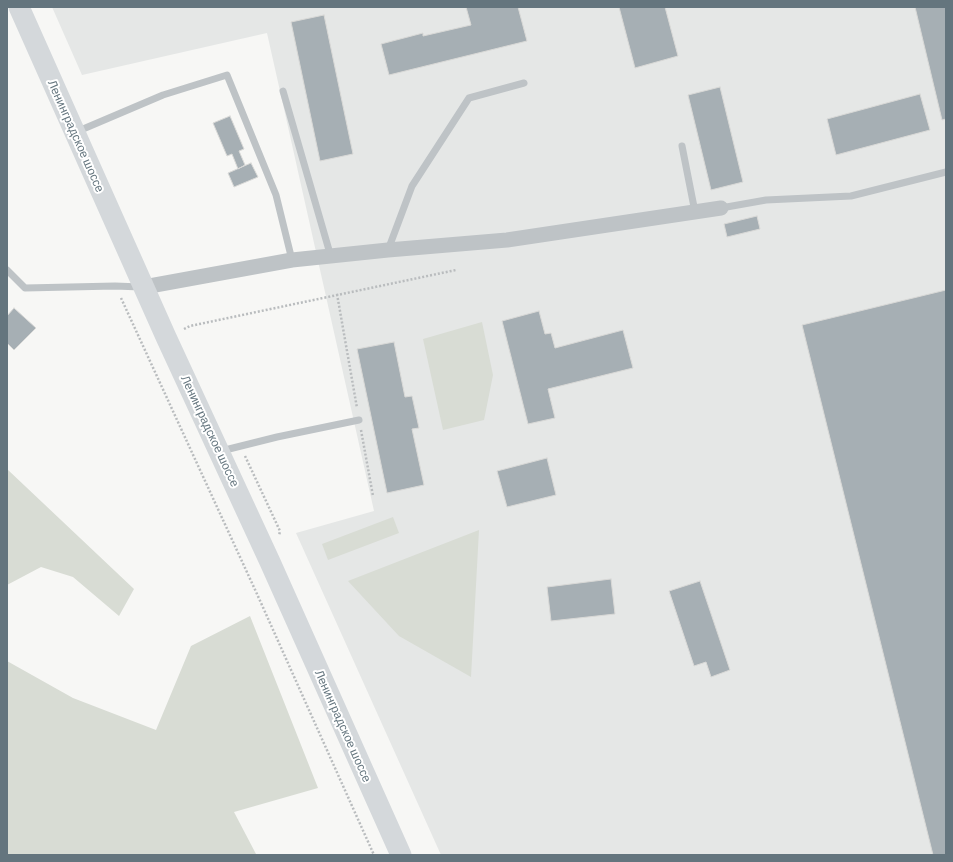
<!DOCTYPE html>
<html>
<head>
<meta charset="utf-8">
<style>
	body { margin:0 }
	#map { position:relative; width:953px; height:862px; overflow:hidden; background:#f7f7f5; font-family:Barlow,sans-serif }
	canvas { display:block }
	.frame { position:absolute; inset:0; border:8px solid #64757e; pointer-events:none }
</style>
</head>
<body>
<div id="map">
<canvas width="953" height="862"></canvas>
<div class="frame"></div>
</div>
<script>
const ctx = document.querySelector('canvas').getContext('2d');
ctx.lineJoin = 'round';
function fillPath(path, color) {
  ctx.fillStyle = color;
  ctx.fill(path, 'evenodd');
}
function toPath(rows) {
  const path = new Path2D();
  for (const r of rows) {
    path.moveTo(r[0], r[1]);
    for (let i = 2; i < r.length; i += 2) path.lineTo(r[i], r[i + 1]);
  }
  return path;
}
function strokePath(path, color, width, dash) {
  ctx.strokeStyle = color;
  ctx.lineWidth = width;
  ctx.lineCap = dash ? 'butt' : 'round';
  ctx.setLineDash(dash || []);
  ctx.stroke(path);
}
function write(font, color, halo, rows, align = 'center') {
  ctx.font = font + ' Barlow,sans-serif';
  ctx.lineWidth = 4;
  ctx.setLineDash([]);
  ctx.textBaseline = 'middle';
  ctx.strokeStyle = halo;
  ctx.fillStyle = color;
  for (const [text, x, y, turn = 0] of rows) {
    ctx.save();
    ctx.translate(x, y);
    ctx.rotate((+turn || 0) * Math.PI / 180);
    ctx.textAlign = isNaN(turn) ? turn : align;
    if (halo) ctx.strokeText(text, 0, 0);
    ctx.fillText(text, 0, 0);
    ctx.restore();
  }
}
const built = toPath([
	[52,7,946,7,946,855,441,855,296,533,374,511,267,33,82,75]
]);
const green = toPath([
	[482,322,493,375,484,420,443,430,423,339],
	[7,469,134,589,119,616,73,577,41,567,7,585],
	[393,517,399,533,328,560,322,544],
	[479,530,471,677,399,636,348,581],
	[250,616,318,788,234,812,256,854,263,855,7,855,7,661,73,698,156,730,191,646]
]);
const building = toPath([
	[466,7,518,7,527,41,389,75,381,44,423,33,423,36,471,25,466,7],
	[619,7,665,7,678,56,635,68,619,7],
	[915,7,946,7,946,119,942,120,915,7],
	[324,15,353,154,320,161,291,22,324,15],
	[720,87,743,182,711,190,688,95,720,87],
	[920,94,930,130,836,155,827,119,920,94],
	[230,116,244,149,239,151,245,165,238,169,232,154,227,156,213,123,230,116],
	[251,163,258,177,234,187,228,173,251,163],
	[757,216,760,229,727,237,724,224,757,216],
	[946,290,946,855,933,855,802,325,946,290],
	[14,308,36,328,14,350,7,343,7,316,14,308],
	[539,311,545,334,551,333,555,348,623,330,633,368,548,389,555,418,528,424,502,321,539,311],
	[394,342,405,397,412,396,419,428,412,429,424,485,387,493,357,349,394,342],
	[547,458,556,495,507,507,497,471,547,458],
	[611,579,615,614,551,621,547,587,611,579],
	[700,581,730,670,711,677,706,662,694,666,669,591,700,581]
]);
const path = toPath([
	[337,294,357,408],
	[121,298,257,594,374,855],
	[184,329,190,326,456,270],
	[361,430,373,496],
	[245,456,280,531,279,536]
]);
const lane = toPath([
	[283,91,331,257],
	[76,132,163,95,227,75,276,195,292,260],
	[682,146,695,212],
	[721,208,766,200,851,196,946,172],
	[388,250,412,186,469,98,524,83],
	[7,270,25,288,115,286,141,287],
	[221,451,277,437,359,420]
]);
const street = toPath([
	[144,287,292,260,388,250,507,240,721,208]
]);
const secondary = toPath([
	[19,7,166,337,270,562,401,855]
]);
const streetNames = [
	["Ленинградское шоссе",76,136,66],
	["Ленинградское шоссе",210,431,65],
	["Ленинградское шоссе",343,726,66]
];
fillPath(built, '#e5e7e6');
fillPath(green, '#d8dcd4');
fillPath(building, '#a6afb4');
strokePath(building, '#d9d9d7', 1);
strokePath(path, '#b9bcbe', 2.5, [2, 2]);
strokePath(lane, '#bec3c6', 7);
strokePath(street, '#bec3c6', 15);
strokePath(secondary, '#d4d8db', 21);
write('12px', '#64757e', '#fff', streetNames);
</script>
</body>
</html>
